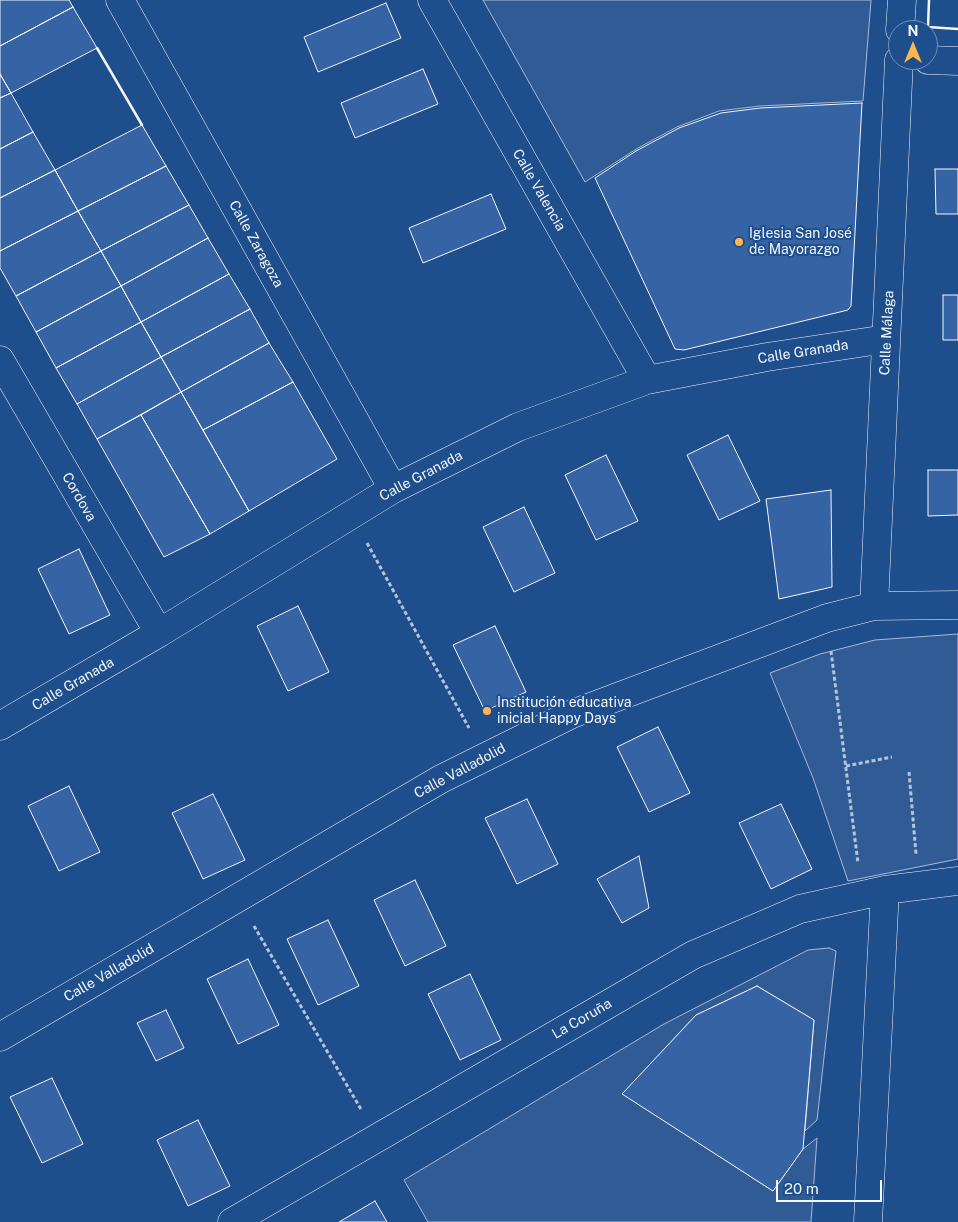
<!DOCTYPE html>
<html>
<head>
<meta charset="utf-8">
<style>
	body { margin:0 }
	#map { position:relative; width:958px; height:1222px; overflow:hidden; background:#1f4e8c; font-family:"Public Sans",sans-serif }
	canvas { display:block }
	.north { position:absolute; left:888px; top:20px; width:50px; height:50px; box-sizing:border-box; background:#1f4e8c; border:1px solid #7391ba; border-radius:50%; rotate:0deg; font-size:14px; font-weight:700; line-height:20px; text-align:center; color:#f2f6ff }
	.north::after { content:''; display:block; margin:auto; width:18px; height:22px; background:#ffb74d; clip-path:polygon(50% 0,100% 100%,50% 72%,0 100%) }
	.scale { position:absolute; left:776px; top:1180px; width:106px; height:22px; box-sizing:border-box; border:2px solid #f2f6ff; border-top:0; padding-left:6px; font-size:15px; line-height:18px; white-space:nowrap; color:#f2f6ff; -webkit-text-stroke:4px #1f4e8c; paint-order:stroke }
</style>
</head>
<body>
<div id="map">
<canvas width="958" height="1222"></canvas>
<div class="north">N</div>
<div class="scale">20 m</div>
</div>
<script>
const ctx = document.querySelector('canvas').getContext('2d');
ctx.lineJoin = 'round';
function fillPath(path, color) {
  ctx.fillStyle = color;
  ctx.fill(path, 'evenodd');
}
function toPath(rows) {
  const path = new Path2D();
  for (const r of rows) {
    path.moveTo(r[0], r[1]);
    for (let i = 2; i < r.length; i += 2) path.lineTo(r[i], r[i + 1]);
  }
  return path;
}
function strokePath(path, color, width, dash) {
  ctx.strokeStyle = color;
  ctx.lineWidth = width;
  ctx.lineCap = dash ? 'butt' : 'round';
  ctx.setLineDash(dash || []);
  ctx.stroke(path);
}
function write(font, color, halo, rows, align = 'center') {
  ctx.font = font + ' "Public Sans",sans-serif';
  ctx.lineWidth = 4;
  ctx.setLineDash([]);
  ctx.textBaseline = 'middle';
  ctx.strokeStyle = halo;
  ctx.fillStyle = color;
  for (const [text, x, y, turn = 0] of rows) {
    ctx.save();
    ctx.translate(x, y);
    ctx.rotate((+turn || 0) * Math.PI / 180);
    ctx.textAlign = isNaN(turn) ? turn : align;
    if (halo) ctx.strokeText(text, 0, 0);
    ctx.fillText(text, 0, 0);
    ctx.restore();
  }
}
const built = toPath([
	[483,0,871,0,863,101,760,106,719,111,677,127,638,148,585,182,483,0],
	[958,634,958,859,848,881,813,778,770,673,820,654,875,640,958,634],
	[829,948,836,951,817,1120,805,1131,814,1020,757,986,696,1015,623,1094,773,1191,803,1149,817,1138,811,1222,428,1222,404,1180,664,1024,808,950,829,948]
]);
const building = toPath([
	[0,0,69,0,73,7,0,46,0,0],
	[386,3,401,38,318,72,304,37,386,3],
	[73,7,97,48,11,93,0,74,0,46,73,7],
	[423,69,438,104,355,138,341,103,423,69],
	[0,74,11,93,0,98,0,74],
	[11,93,33,132,0,149,0,98,11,93],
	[862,103,851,306,848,310,684,350,675,349,595,178,636,151,679,128,721,113,760,108,862,103],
	[142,125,166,166,78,211,55,170,142,125],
	[33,132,55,170,0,198,0,149,33,132],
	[166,166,189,205,101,251,78,211,166,166],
	[935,169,958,169,958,214,936,214,935,169],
	[55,170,78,211,0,251,0,198,55,170],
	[491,194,506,229,423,263,409,228,491,194],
	[189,205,208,238,121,286,101,251,189,205],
	[78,211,101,251,16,296,0,268,0,251,78,211],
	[208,238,229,274,141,322,121,286,208,238],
	[101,251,121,286,36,332,16,296,101,251],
	[229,274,250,309,161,357,141,322,229,274],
	[121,286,141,322,56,368,36,332,121,286],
	[943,295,958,295,958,340,943,340,943,295],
	[250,309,269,343,181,392,161,357,250,309],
	[141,322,161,357,77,404,56,368,141,322],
	[269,343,293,382,203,430,181,392,269,343],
	[161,357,181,392,97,439,77,404,161,357],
	[293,382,337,459,249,511,203,430,293,382],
	[181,392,249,511,210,534,141,415,181,392],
	[141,415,210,534,164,557,97,439,141,415],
	[728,435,760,501,719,520,687,455,728,435],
	[606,455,638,521,596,540,565,475,606,455],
	[928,470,958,470,958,515,928,516,928,470],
	[831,490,832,587,779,599,766,499,831,490],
	[524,507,555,573,514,592,483,527,524,507],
	[79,549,110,615,69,634,38,569,79,549],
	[298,606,329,672,288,691,257,626,298,606],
	[495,626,526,692,485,711,453,645,495,626],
	[658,727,690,793,649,812,617,747,658,727],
	[69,786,100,852,59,871,28,806,69,786],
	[213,794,245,860,203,879,172,813,213,794],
	[527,799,558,864,517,884,485,818,527,799],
	[781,804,812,869,771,889,739,823,781,804],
	[639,856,649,908,622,923,597,879,639,856],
	[415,880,446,946,405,966,374,900,415,880],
	[328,920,359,986,318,1005,287,939,328,920],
	[248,959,279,1025,238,1044,207,979,248,959],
	[470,974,501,1040,460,1060,428,994,470,974],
	[757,986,814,1020,803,1149,773,1191,622,1094,696,1015,757,986],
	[166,1010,184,1048,156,1061,137,1023,166,1010],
	[52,1078,83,1144,42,1163,10,1097,52,1078],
	[198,1120,230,1186,188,1206,157,1140,198,1120],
	[375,1201,387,1222,339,1222,375,1201]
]);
const path = toPath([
	[367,543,469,728],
	[831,651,858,863],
	[846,766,892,757],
	[909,772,916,854],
	[254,926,362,1111]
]);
const street = toPath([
	[120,0,393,489],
	[432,0,647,380],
	[900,30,902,0],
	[928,60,958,61],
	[0,360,159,633],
	[874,606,899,60],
	[0,726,159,633,393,489,518,427,647,380,767,357,886,339],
	[0,1037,441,779,572,714,827,618,874,606,958,605],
	[232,1222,693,955,800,909,885,890,958,881],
	[868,1222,885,890]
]);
const wall = toPath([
	[929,0,928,27,958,29],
	[97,48,142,125]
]);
const markers = [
	[739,242,5,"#ffb74d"],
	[487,711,5,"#ffb74d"]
];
const streetNames = [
	["Calle Valencia",539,190,60],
	["Calle Zaragoza",256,244,61],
	["Calle Málaga",887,333,-87],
	["Calle Granada",803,352,-9],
	["Calle Granada",421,476,-28],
	["Cordova",79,497,60],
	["Calle Granada",73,684,-30],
	["Calle Valladolid",460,771,-28],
	["Calle Valladolid",109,973,-30],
	["La Coruña",582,1019,-30]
];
const poiNames = [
	["Iglesia San José",749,234],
	["de Mayorazgo",749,250],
	["Institución educativa",497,703],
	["inicial Happy Days",497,719]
];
fillPath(built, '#305b95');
strokePath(built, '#a8bbd7', 1);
fillPath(building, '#3563a3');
strokePath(building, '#f2f6ff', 1);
strokePath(street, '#f2f6ff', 29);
strokePath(path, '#b3c4dc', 3, [4, 2.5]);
strokePath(street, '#1f4e8c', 28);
strokePath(wall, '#f2f6ff', 2.5);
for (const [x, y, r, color] of markers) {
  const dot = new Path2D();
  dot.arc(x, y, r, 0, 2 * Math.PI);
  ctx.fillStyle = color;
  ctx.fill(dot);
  strokePath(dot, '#1f4e8c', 2);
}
write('14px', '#f2f6ff', '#1f4e8c', streetNames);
write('14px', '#f2f6ff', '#1f4e8c', poiNames, 'left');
</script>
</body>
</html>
